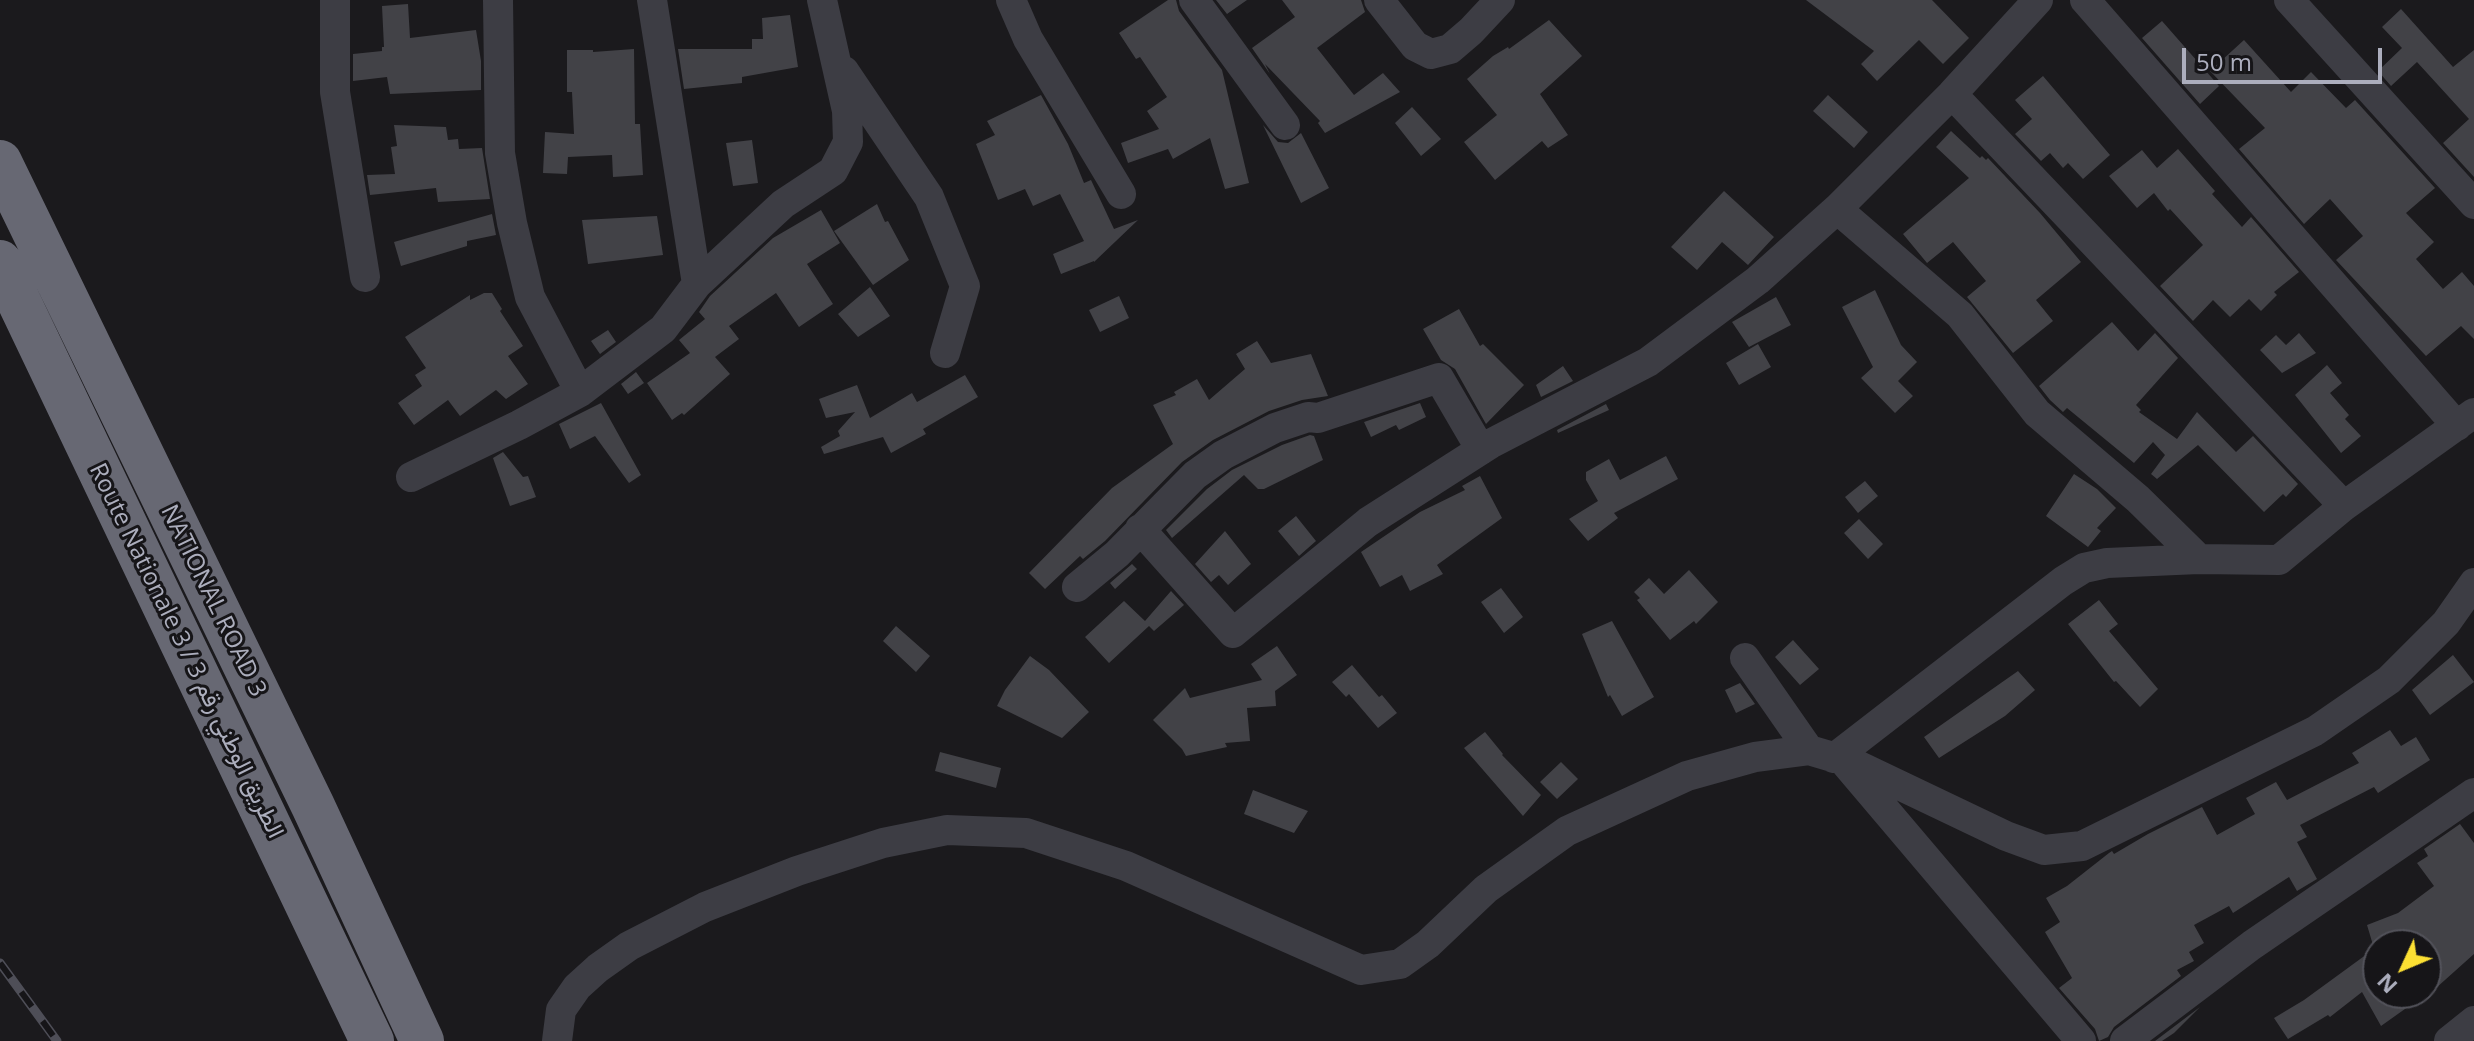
<!DOCTYPE html>
<html>
<head>
<meta charset="utf-8">
<style>
	body { margin:0 }
	#map { position:relative; width:2474px; height:1041px; overflow:hidden; background:#1b1a1d; font-family:"Open Sans",sans-serif }
	canvas { display:block }
	.north { position:absolute; left:2362px; top:929px; width:80px; height:80px; box-sizing:border-box; background:#161518; border:2px solid #52525a; border-radius:50%; rotate:226deg; font-size:22px; font-weight:700; line-height:32px; text-align:center; color:#acaebd }
	.north::after { content:''; display:block; margin:auto; width:28px; height:36px; background:#fce033; clip-path:polygon(50% 0,100% 100%,50% 72%,0 100%) }
	.scale { position:absolute; left:2182px; top:48px; width:200px; height:36px; box-sizing:border-box; border:4px solid #acaebd; border-top:0; padding-left:10px; font-size:24px; line-height:28px; white-space:nowrap; color:#acaebd; -webkit-text-stroke:6px #161518; paint-order:stroke }
</style>
</head>
<body>
<div id="map">
<canvas width="2474" height="1041"></canvas>
<div class="north">N</div>
<div class="scale">50 m</div>
</div>
<script>
const ctx = document.querySelector('canvas').getContext('2d');
ctx.lineJoin = 'round';
function fillPath(path, color) {
  ctx.fillStyle = color;
  ctx.fill(path, 'evenodd');
}
function toPath(rows) {
  const path = new Path2D();
  for (const r of rows) {
    path.moveTo(r[0], r[1]);
    for (let i = 2; i < r.length; i += 2) path.lineTo(r[i], r[i + 1]);
  }
  return path;
}
function strokePath(path, color, width, dash) {
  ctx.strokeStyle = color;
  ctx.lineWidth = width;
  ctx.lineCap = dash ? 'butt' : 'round';
  ctx.setLineDash(dash || []);
  ctx.stroke(path);
}
function write(font, color, halo, rows, align = 'center') {
  ctx.font = font + ' "Open Sans",Vazirmatn,sans-serif';
  ctx.lineWidth = 6;
  ctx.setLineDash([]);
  ctx.textBaseline = 'middle';
  ctx.strokeStyle = halo;
  ctx.fillStyle = color;
  for (const [text, x, y, turn = 0] of rows) {
    ctx.save();
    ctx.translate(x, y);
    ctx.rotate((+turn || 0) * Math.PI / 180);
    ctx.textAlign = isNaN(turn) ? turn : align;
    if (halo) ctx.strokeText(text, 0, 0);
    ctx.fillText(text, 0, 0);
    ctx.restore();
  }
}
const building = toPath([
	[1168,0,1176,0,1179,11,1222,70,1249,183,1225,189,1210,138,1173,159,1168,149,1128,163,1121,143,1159,129,1147,111,1167,97,1140,57,1136,59,1119,33],
	[1216,0,1247,0,1227,14],
	[1282,0,1361,0,1365,12,1317,48,1354,95,1383,73,1400,92,1325,133,1318,123,1320,121,1265,64,1270,74,1252,48,1295,17],
	[1806,0,1932,0,1969,38,1943,64,1919,40,1877,81,1861,64,1874,51],
	[408,4,410,38,476,30,481,61,481,90,390,94,387,77,353,81,353,54,382,51,382,47,384,47,382,6],
	[2401,9,2453,67,2474,50,2474,177,2443,143,2469,119,2417,62,2391,86,2378,71,2402,48,2382,27],
	[790,15,798,67,742,77,742,83,684,89,678,49,752,49,752,39,763,39,762,18],
	[1549,20,1582,56,1540,94,1568,135,1548,148,1542,141,1495,180,1464,142,1497,115,1467,79,1493,56,1508,47,1509,49],
	[2162,21,2219,86,2200,104,2142,38],
	[2244,40,2291,92,2311,72,2346,108,2355,100,2435,188,2406,213,2434,242,2416,259,2443,289,2462,272,2474,286,2474,339,2461,326,2426,356,2336,260,2363,236,2330,199,2304,224,2239,149,2265,128,2210,71],
	[634,49,635,124,640,124,643,175,613,177,612,155,568,157,567,174,543,173,545,132,574,134,572,92,567,92,567,50,593,50,593,52],
	[2043,76,2110,155,2083,179,2068,163,2063,168,2050,153,2041,161,2015,134,2032,119,2015,100],
	[1041,95,1068,144,1084,183,1091,180,1114,229,1138,220,1094,262,1094,261,1061,274,1053,254,1084,241,1060,194,1033,206,1025,189,998,200,976,144,995,135,987,121],
	[1828,95,1868,132,1854,148,1813,111],
	[1412,107,1441,139,1421,156,1395,123],
	[394,125,446,127,448,140,458,139,459,149,482,148,490,199,438,202,436,188,370,195,367,175,395,174,391,147,397,146],
	[1263,125,1278,142,1288,143,1301,133,1329,188,1301,203],
	[1951,131,1980,158,1982,156,1986,160,1988,158,2040,213,2081,262,2036,300,2053,321,2013,353,1967,297,1986,281,1953,242,1927,263,1903,234,1969,178,1936,147],
	[752,140,758,183,733,186,726,143],
	[2178,149,2215,191,2212,194,2242,227,2251,217,2299,272,2274,292,2277,295,2261,311,2249,299,2230,317,2213,300,2193,321,2160,286,2203,245,2170,209,2168,211,2154,193,2137,208,2109,176,2142,150,2157,168],
	[1724,191,1774,237,1748,265,1722,242,1697,270,1671,247],
	[877,204,885,222,888,221,909,260,873,285,834,231],
	[821,210,840,243,807,264,833,304,799,327,776,293,729,326,739,339,715,357,730,374,684,415,682,413,672,420,647,383,690,353,679,340,705,319,699,312,710,296,773,238],
	[492,214,496,235,467,241,467,246,401,266,394,242],
	[657,216,663,255,588,264,582,220],
	[870,287,890,316,858,337,838,314],
	[1875,290,1901,345,1917,362,1898,381,1913,396,1895,413,1861,378,1873,367,1842,307],
	[484,293,492,293,502,309,500,311,523,346,508,356,528,384,506,399,496,390,460,416,448,400,414,425,398,403,422,386,415,375,426,368,405,337,470,295,470,300],
	[1119,296,1129,318,1100,332,1089,310],
	[1776,297,1791,325,1749,347,1732,322],
	[1459,309,1480,346,1483,344,1524,385,1486,424,1455,369,1441,360,1423,329],
	[2112,322,2138,351,2155,333,2178,358,2136,405,2141,410,2139,412,2177,439,2197,412,2236,452,2253,436,2298,484,2286,497,2283,494,2264,512,2198,445,2157,479,2151,474,2165,455,2153,442,2134,463,2067,408,2063,412,2050,400,2039,386],
	[608,330,616,342,600,354,591,341],
	[2299,333,2316,353,2282,373,2260,350,2276,335,2286,345],
	[1257,341,1271,363,1311,354,1328,396,1302,400,1269,411,1213,440,1182,462,1105,541,1083,559,1080,556,1045,589,1029,573,1112,488,1173,444,1153,405,1176,395,1174,392,1197,379,1209,400,1245,369,1236,354],
	[1758,344,1771,367,1739,385,1726,363],
	[2327,365,2342,383,2330,393,2349,415,2345,419,2361,436,2341,453,2295,395],
	[1563,366,1573,381,1541,397,1536,385],
	[636,372,644,383,628,394,621,384],
	[965,375,978,397,923,429,926,434,891,453,883,437,824,454,821,447,840,436,838,431,855,412,826,418,819,399,857,385,870,418,912,393,917,402],
	[601,403,641,475,629,483,595,436,570,449,559,424],
	[1420,403,1426,417,1399,430,1396,425,1371,437,1364,422],
	[1606,404,1609,410,1558,433,1557,430],
	[1310,435,1314,436,1323,460,1264,489,1258,489,1244,475,1172,538,1166,530,1207,489,1232,470,1282,445],
	[503,452,523,477,528,476,536,497,510,506,493,458],
	[1666,456,1678,479,1614,513,1618,518,1588,541,1569,519,1598,501,1586,480,1586,472,1609,459,1620,480],
	[2074,474,2097,489,2116,508,2097,528,2101,531,2088,547,2046,516],
	[1480,476,1502,518,1437,565,1443,574,1410,591,1402,575,1380,587,1361,552,1420,512,1465,490,1462,486],
	[1865,481,1878,496,1858,513,1845,497],
	[1296,516,1316,541,1299,556,1278,531],
	[1859,519,1883,544,1868,559,1844,533],
	[1225,531,1251,564,1228,585,1219,575,1211,582,1195,564],
	[1132,564,1137,569,1115,589,1110,583],
	[1689,570,1718,602,1696,624,1694,621,1670,640,1637,600,1640,598,1634,592,1649,578,1664,594],
	[1501,588,1523,617,1504,633,1481,602],
	[1171,591,1184,605,1154,631,1149,626,1109,663,1085,637,1124,601,1145,621],
	[2099,600,2118,624,2109,631,2158,689,2140,707,2116,681,2114,682,2068,624],
	[1612,621,1654,697,1622,716,1610,695,1608,697,1582,634],
	[896,626,930,656,916,672,883,641],
	[1793,640,1819,669,1800,685,1775,657],
	[1277,646,1297,675,1275,691,1276,706,1247,708,1250,741,1225,743,1227,747,1186,756,1182,749,1153,720,1185,688,1190,698,1262,680,1251,664],
	[2453,655,2474,682,2430,715,2412,690],
	[1030,656,1049,670,1089,712,1062,738,997,706,1005,690],
	[1352,665,1379,697,1382,695,1397,713,1378,728,1349,694,1346,697,1332,682],
	[2018,671,2035,690,2005,716,1939,758,1924,737],
	[1740,683,1755,704,1736,713,1725,690],
	[2390,730,2401,746,2416,737,2430,760,2378,793,2374,787,2300,825,2307,837,2297,842,2317,879,2297,891,2289,877,2233,913,2229,906,2194,925,2204,943,2189,952,2194,961,2177,970,2181,976,2114,1027,2108,1037,2099,1041,2095,1029,2059,988,2072,978,2045,932,2060,922,2046,898,2067,886,2109,853,2112,851,2114,854,2148,834,2202,807,2217,835,2255,814,2246,798,2276,782,2287,800,2359,763,2352,753],
	[1485,732,1503,754,1502,755,1541,795,1523,816,1464,748],
	[940,752,1001,768,996,788,935,771],
	[1561,762,1578,779,1557,799,1540,782],
	[1253,790,1308,811,1294,833,1244,814],
	[2460,824,2474,843,2474,954,2426,997,2426,994,2381,1026,2362,992,2330,1017,2328,1015,2288,1039,2274,1018,2304,1000,2378,946,2378,993,2426,993,2426,945,2373,945,2367,925,2398,913,2434,886,2417,863,2428,856,2424,849],
	[2200,1007,2174,1033,2162,1041,2155,1041]
]);
const street = toPath([
	[335,0,335,92,365,277],
	[498,0,500,153,512,223,530,297,580,392],
	[652,0,697,284],
	[1011,0,1028,39,1121,194],
	[1194,0,1285,125],
	[1379,0,1415,46,1431,54,1450,49,1471,31,1500,0],
	[2085,0,2457,426],
	[2289,0,2474,204],
	[844,71,929,197,965,286,945,353],
	[1952,94,2344,506],
	[1837,209,1960,315,2037,413,2138,499,2199,559],
	[411,477,519,425,580,392,663,329,697,284,783,204,833,171,848,142,847,111,822,0],
	[1140,529,1233,633,1368,522,1490,444,1648,362,1758,280,1837,209,1952,94,2038,0],
	[1077,587,1117,554,1195,475,1223,455,1275,428,1308,417,1318,418,1439,378,1481,450],
	[1745,658,1809,750],
	[1834,758,2063,581,2084,568,2107,563,2199,559,2279,560,2344,506,2474,413],
	[1847,765,2081,1041],
	[557,1041,561,1010,577,987,598,968,629,946,705,907,797,871,883,843,947,830,1026,833,1126,866,1361,970,1400,964,1428,944,1486,889,1567,831,1687,776,1755,757,1809,750,1853,763,2006,836,2044,850,2082,846,2315,731,2389,680,2446,623,2474,583],
	[2125,1041,2252,945,2474,793],
	[2449,1041,2474,1021]
]);
const highway = toPath([
	[0,162,313,806,422,1041],
	[0,262,372,1041]
]);
const rail = toPath([
	[0,963,57,1041]
]);
const streetNames = [
	["NATIONAL ROAD 3",213,601,64],
	["Route Nationale 3 / الطريق الوطني رقم 3",186,651,64]
];
fillPath(building, '#424247');
strokePath(street, '#3d3d44', 30);
strokePath(highway, '#676873', 44);
strokePath(rail, '#4e4e57', 9);
strokePath(rail, '#161518', 6, [18]);
write('24px', '#acaebd', '#161518', streetNames);
</script>
</body>
</html>
